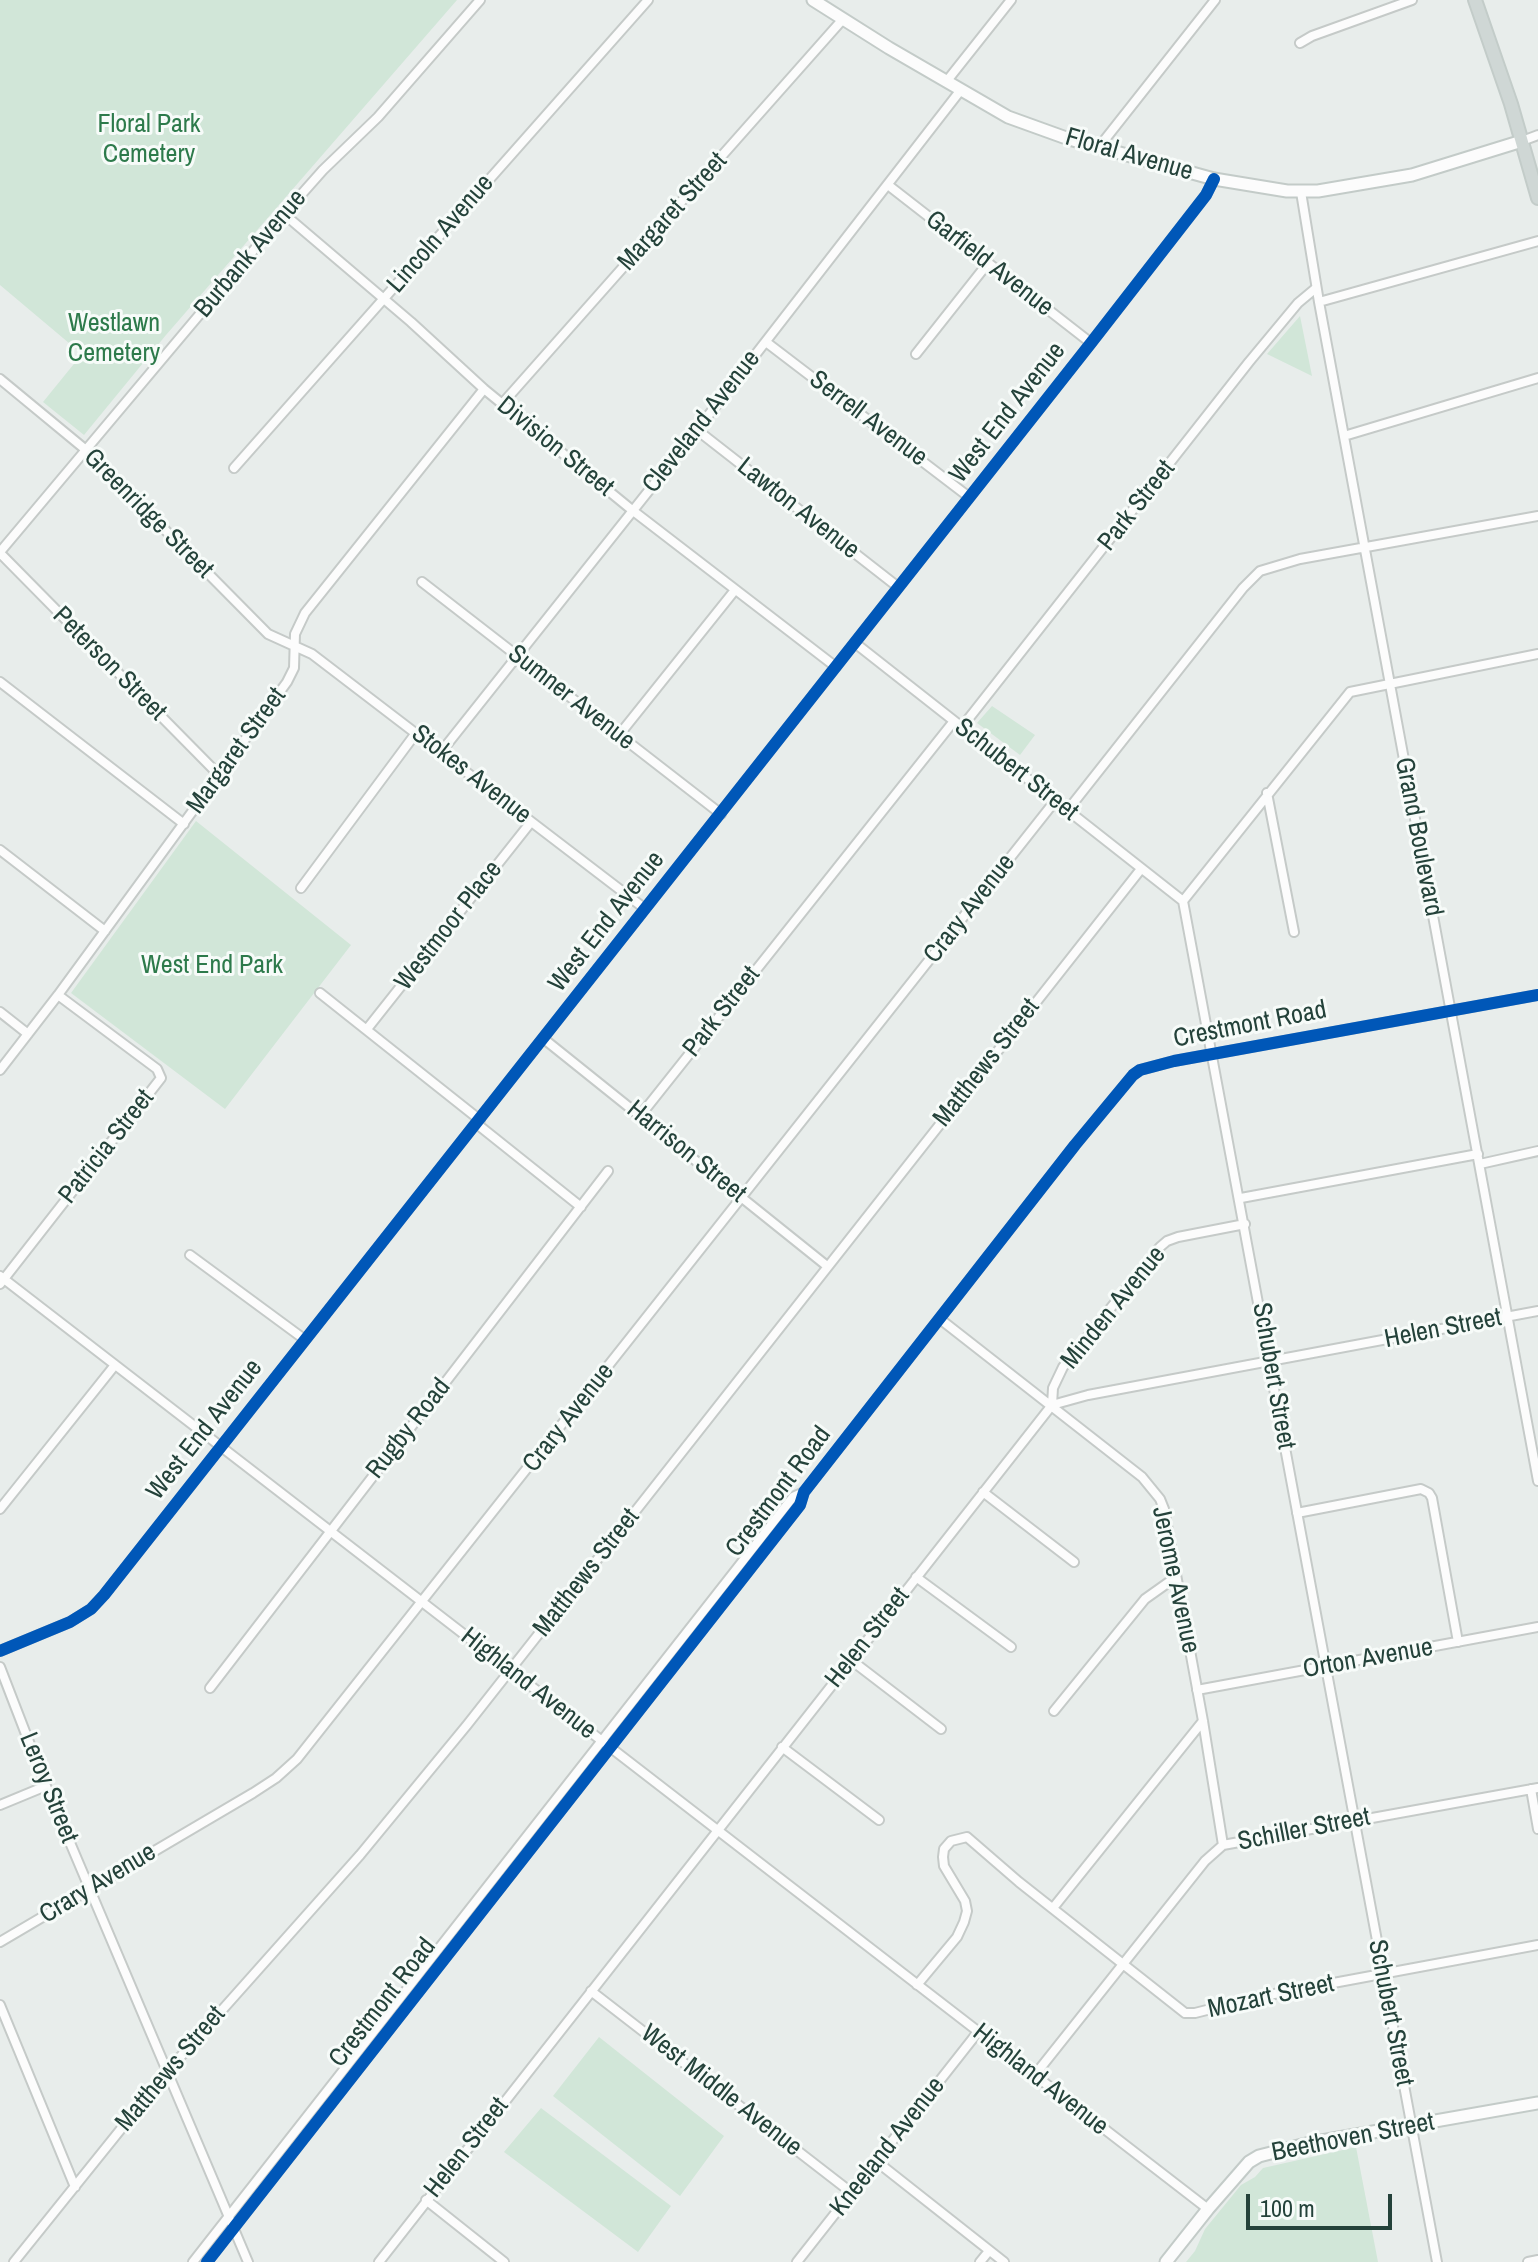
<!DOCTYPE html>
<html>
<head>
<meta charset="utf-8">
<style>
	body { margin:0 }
	#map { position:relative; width:1538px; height:2262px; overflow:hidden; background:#e8edeb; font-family:"Archivo Narrow",sans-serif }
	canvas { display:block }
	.scale { position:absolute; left:1246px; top:2194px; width:146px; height:36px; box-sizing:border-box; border:4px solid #24423a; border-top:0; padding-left:10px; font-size:24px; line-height:28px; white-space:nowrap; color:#24423a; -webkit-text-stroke:6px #f7fbf9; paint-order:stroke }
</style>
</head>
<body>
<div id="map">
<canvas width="1538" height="2262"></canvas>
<div class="scale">100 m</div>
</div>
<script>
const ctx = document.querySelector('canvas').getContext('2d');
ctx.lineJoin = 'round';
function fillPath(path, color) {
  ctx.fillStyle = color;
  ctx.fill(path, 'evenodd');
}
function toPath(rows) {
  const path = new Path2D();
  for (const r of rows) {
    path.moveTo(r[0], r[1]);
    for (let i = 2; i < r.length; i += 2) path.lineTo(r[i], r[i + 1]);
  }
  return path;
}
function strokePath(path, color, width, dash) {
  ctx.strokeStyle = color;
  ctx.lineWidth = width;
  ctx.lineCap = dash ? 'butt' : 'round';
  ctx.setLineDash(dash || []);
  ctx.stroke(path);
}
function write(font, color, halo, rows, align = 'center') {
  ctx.font = font + ' "Archivo Narrow",sans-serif';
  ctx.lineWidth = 6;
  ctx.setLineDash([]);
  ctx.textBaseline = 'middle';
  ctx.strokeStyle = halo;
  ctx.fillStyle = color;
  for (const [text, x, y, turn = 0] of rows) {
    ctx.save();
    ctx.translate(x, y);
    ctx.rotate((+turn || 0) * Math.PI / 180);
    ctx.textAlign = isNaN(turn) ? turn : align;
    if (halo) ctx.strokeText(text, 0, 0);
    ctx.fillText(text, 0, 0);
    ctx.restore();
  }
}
const green = toPath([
	[0,0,457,0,166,335,84,435,43,402,82,354,0,285],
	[1300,316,1312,376,1267,354],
	[992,706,1035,735,1020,755,977,723],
	[196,821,351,945,225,1109,71,993],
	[599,2037,724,2136,680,2196,553,2096],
	[541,2108,671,2206,638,2252,504,2152],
	[1356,2147,1378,2262,1186,2262,1195,2251,1205,2229,1241,2185,1255,2177,1263,2168]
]);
const street = toPath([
	[1300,43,1312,36,1412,0],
	[946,82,1011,0],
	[1522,141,1538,135],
	[1099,147,1215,0],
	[888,185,1091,343],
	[1301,192,1319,302,1538,1481],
	[284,214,411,322,484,389,632,510,836,667],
	[1319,302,1538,241],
	[766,342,969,497],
	[916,354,988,263],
	[0,379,86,450,268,634,312,654,644,908],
	[502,404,843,19],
	[697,430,898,587],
	[1344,436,1538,378],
	[234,468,648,0],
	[0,552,284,214,323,170,378,117,480,0],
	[0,553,219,775],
	[422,582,721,814],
	[855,643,1183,901,1437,2262],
	[0,682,184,824],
	[962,727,1249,362,1298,303,1316,288],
	[619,735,735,590],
	[441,752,697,430,960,91],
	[1267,793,1294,932],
	[1067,811,1243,588,1260,571,1300,559,1538,516],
	[0,850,105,931],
	[301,888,416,733],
	[1183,901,1350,692,1538,654],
	[320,993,480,1120],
	[0,1012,28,1034],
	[367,1029,531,822],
	[544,1039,827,1266],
	[0,1070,58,995,287,682,294,668,295,634,305,613,484,389],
	[640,1116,954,721],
	[477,1124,581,1207],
	[1480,1164,1538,1151],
	[1241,1198,1478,1154],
	[190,1255,304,1339],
	[0,1276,1208,2209],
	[0,1284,161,1078,157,1069,58,995],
	[940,1319,1142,1477,1160,1499,1164,1509,1203,1721,1223,1845],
	[1052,1405,1053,1388,1063,1367,1160,1247,1167,1241,1178,1237,1245,1224],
	[983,1492,1074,1562],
	[0,1509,115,1365],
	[1297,1513,1421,1489,1429,1493,1432,1498,1458,1642],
	[916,1577,1011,1647],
	[0,1651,70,1622,91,1609,104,1595,1091,343,1206,195,1214,179],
	[851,1660,941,1729],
	[0,1667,46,1786,248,2262],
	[210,1688,608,1171],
	[1197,1690,1538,1627],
	[1054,1711,1145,1599,1176,1577],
	[782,1747,879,1820],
	[1531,1789,1538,1829],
	[0,1805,46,1786],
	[1053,1908,1203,1721],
	[0,1942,253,1793,276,1778,297,1759,1055,801],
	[917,1985,957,1937,964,1922,967,1911,965,1901,944,1866,943,1857,944,1849,951,1841,967,1837,1019,1882,1185,2013,1195,2013,1258,1997,1538,1945],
	[591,1991,852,2193],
	[0,2005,75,2187],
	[1034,2076,1205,1861,1223,1845,1538,1788],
	[876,2161,1004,2262],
	[426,2200,504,2262],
	[14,2262,166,2073,360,1855,467,1725,1141,869],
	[193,2262,793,1497,804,1492],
	[207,2262,800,1505,804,1492,1075,1145,1133,1075,1140,1070,1174,1061,1538,995],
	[379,2262,1052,1405,1088,1395,1538,1311],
	[797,2262,978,2032],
	[980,2262,989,2251],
	[1528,2262,1538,2260]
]);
const secondary = toPath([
	[813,0,889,48,1008,117,1069,139,1214,179,1287,191,1318,191,1412,175,1522,141],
	[1166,2262,1208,2209,1249,2162,1259,2156,1310,2143,1538,2103]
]);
const primary = toPath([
	[1475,0,1511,104,1538,198]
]);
const cycleway = toPath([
	[0,1651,70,1622,91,1609,104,1595,1091,343,1206,195,1214,179],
	[207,2262,800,1505,804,1492,1075,1145,1133,1075,1140,1070,1174,1061,1538,995]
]);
const parkNames = [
	["Floral Park",149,125],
	["Cemetery",149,155],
	["Westlawn",114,324],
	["Cemetery",114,354],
	["West End Park",212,966]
];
const streetNames = [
	["Floral Avenue",1129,155,16],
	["Margaret Street",673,212,-48],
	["Lincoln Avenue",441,234,-49],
	["Burbank Avenue",251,254,-50],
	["Garfield Avenue",989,264,38],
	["West End Avenue",1008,413,-52],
	["Serrell Avenue",868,419,37],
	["Cleveland Avenue",702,422,-52],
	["Division Street",555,447,39],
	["Park Street",1137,506,-52],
	["Lawton Avenue",798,509,38],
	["Greenridge Street",148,514,45],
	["Peterson Street",109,664,45],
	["Sumner Avenue",571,698,38],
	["Margaret Street",237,751,-54],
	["Schubert Street",1016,770,38],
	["Stokes Avenue",471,775,38],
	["Grand Boulevard",1418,837,79],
	["Crary Avenue",970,909,-52],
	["West End Avenue",607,922,-52],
	["Westmoor Place",449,926,-52],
	["Park Street",722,1012,-52],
	["Crestmont Road",1250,1025,-11],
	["Matthews Street",987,1063,-52],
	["Patricia Street",107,1147,-52],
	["Harrison Street",686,1152,39],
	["Minden Avenue",1114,1308,-51],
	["Helen Street",1443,1329,-11],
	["Schubert Street",1273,1376,80],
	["Crary Avenue",569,1418,-52],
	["Rugby Road",409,1429,-52],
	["West End Avenue",205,1430,-52],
	["Crestmont Road",779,1492,-53],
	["Matthews Street",587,1573,-52],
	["Jerome Avenue",1175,1580,78],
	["Helen Street",868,1638,-52],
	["Orton Avenue",1368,1659,-10],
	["Highland Avenue",528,1684,38],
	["Leroy Street",48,1788,68],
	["Schiller Street",1304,1830,-11],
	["Crary Avenue",98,1884,-31],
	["Mozart Street",1271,1997,-12],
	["Crestmont Road",383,2003,-52],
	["Schubert Street",1390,2013,79],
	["Matthews Street",171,2069,-50],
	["Highland Avenue",1040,2080,38],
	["West Middle Avenue",721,2091,38],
	["Beethoven Street",1353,2138,-11],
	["Kneeland Avenue",888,2147,-52],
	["Helen Street",467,2148,-52]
];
fillPath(green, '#d1e6d8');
strokePath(street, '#c5cac8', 12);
strokePath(secondary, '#c3cbc8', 15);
strokePath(primary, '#c3ccc9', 16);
strokePath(street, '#fcfcfc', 8);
strokePath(secondary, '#fcfcfc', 11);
strokePath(primary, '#cfd7d5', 12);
strokePath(cycleway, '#0057b8', 12);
write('26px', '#2d7a4b', '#f7fbf9', parkNames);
write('26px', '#24423a', '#f7fbf9', streetNames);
</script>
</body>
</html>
